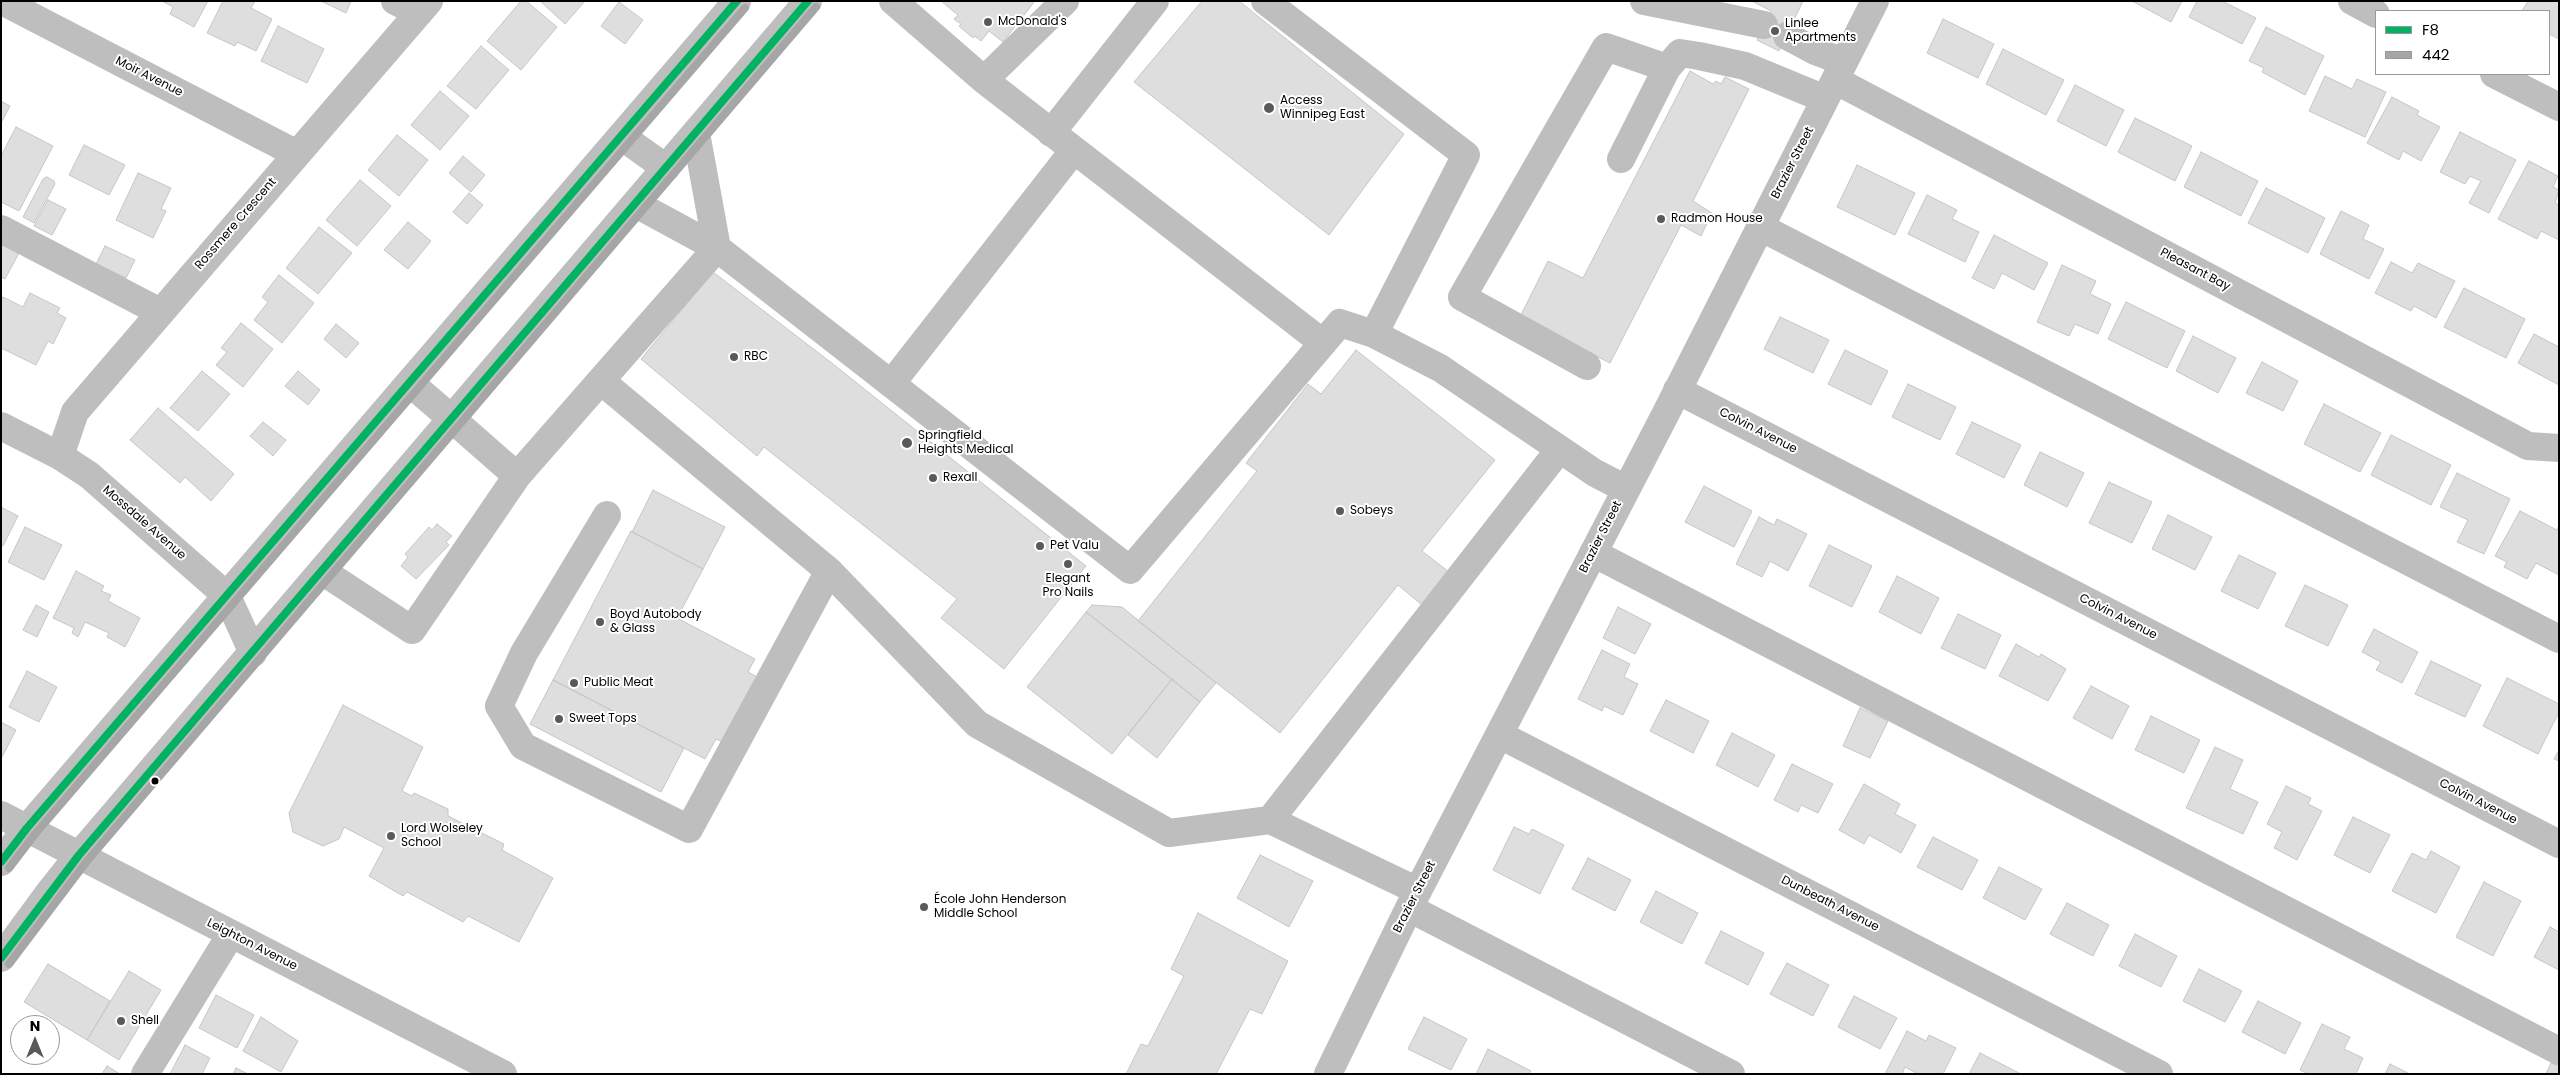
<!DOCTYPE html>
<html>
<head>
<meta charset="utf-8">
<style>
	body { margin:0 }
	#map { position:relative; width:2560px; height:1075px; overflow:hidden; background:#fff; font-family:Poppins,sans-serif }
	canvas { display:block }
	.frame { position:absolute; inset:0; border:2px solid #000; pointer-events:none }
	.legend { position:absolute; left:2375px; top:10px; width:175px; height:65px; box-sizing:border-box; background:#fff; border:1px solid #999; margin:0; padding:6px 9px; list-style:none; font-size:15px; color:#000 }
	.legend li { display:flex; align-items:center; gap:10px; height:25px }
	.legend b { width:25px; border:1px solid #999 }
	.north { position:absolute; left:10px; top:1015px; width:50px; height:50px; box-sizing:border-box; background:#fff; border:1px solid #999; border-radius:50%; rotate:0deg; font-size:14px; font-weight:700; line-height:20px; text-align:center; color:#000 }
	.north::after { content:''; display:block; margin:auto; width:18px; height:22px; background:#595959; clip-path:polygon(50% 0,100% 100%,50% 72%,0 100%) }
</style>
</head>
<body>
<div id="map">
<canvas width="2560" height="1075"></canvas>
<div class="frame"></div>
<ul class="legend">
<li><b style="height:6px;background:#00b262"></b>F8</li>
<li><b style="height:6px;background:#a6a6a6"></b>442</li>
</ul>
<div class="north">N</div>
</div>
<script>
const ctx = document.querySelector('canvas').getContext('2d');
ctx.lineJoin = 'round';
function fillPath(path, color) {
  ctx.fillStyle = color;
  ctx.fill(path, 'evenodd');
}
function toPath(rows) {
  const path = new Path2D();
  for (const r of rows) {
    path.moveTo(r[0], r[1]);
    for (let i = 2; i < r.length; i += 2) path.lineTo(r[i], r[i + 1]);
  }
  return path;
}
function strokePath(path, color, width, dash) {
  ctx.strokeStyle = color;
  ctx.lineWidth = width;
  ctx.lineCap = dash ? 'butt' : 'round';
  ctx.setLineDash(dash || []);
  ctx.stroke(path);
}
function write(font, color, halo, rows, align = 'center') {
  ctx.font = font + ' Poppins,sans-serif';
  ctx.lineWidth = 4;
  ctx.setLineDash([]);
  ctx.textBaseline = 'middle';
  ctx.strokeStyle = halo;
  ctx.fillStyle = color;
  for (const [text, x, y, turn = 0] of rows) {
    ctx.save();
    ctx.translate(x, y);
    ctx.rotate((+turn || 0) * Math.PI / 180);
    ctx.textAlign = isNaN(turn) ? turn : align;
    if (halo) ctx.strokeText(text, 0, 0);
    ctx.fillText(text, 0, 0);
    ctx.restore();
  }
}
const building = toPath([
	[162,1,208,1,194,27,170,14,173,7,162,1],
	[223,1,255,1,251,8,272,19,256,51,237,42,235,46,207,33,223,1],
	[321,1,351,1,346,13,321,1],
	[521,1,526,1,557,27,521,70,487,41,521,1],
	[540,1,585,1,565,24,540,1],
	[941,1,1035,1,1003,42,989,31,981,41,975,36,973,38,959,26,961,24,954,19,958,15,941,1],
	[1202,1,1239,1,1404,134,1329,235,1134,82,1202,1],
	[1752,1,1803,1,1779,51,1757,40,1771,11,1752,1],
	[2132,1,2182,1,2171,22,2132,1],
	[2197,1,2222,1,2256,18,2242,44,2189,17,2197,1],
	[2528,1,2559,1,2559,39,2549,34,2549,11,2522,11,2528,1],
	[619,2,643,20,625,44,601,26,619,2],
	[1943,19,1994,44,1978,78,1927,53,1943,19],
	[278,26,324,49,307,83,261,61,278,26],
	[2266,27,2324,56,2305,95,2262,72,2264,68,2249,61,2266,27],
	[481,46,509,70,476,109,447,86,481,46],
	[2003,49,2064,80,2046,115,1986,84,2003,49],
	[1690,71,1713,84,1716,81,1721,84,1725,77,1749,89,1693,201,1712,213,1701,236,1681,225,1610,363,1520,317,1548,261,1583,278,1690,71],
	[2325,76,2352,89,2357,79,2386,92,2365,137,2309,111,2325,76],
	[2075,85,2124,110,2106,146,2057,121,2075,85],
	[440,91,469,116,440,150,411,125,440,91],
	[2392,97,2419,111,2417,115,2440,127,2421,161,2403,151,2399,160,2367,143,2392,97],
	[1,101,10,106,1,123,1,101],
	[2135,118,2192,146,2175,181,2118,152,2135,118],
	[16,127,53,146,19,211,1,202,1,156,16,127],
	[2460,132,2516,160,2489,213,2469,203,2481,181,2470,176,2465,184,2440,172,2460,132],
	[397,135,428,160,399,196,368,170,397,135],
	[84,145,125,165,109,195,69,175,84,145],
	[2201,152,2258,181,2241,216,2184,187,2201,152],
	[463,156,485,175,471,192,449,173,463,156],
	[2529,161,2558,176,2553,187,2559,190,2555,203,2559,205,2559,240,2541,231,2537,239,2498,219,2529,161],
	[1857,165,1915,193,1895,235,1837,207,1857,165],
	[138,173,171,188,161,209,166,211,153,238,116,220,138,173],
	[47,177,54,181,55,184,34,223,23,217,43,179,47,177],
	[360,180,391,206,357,246,326,220,360,180],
	[2266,188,2325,218,2308,253,2248,223,2266,188],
	[469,193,483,205,467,224,453,212,469,193],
	[1927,195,1957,210,1952,219,1979,232,1965,262,1908,234,1927,195],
	[48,200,66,209,52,235,34,226,48,200],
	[2341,211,2369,225,2363,239,2384,249,2369,279,2320,254,2341,211],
	[408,222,431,241,408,269,384,250,408,222],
	[319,227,352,253,318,294,286,268,319,227],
	[1994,235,2048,263,2034,290,2002,273,1994,289,1972,278,1994,235],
	[1,244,19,253,5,279,1,277,1,244],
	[105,246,135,260,126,278,96,264,105,246],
	[2391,262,2412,273,2418,263,2455,281,2436,318,2414,306,2411,311,2375,293,2391,262],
	[2062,265,2096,281,2090,294,2111,304,2098,334,2075,324,2069,336,2037,322,2062,265],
	[713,272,833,364,1086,566,1004,669,941,618,957,599,764,447,757,456,641,359,713,272],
	[279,275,314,303,282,343,254,320,268,302,262,297,279,275],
	[2464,288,2525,319,2506,358,2444,327,2464,288],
	[30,293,60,308,57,313,66,318,53,344,48,341,36,365,1,348,1,301,3,297,23,307,30,293],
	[2126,302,2185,331,2167,368,2108,339,2126,302],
	[1780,317,1829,340,1813,373,1764,349,1780,317],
	[241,323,273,349,243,387,216,365,227,352,221,348,241,323],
	[336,324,359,343,346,358,324,339,336,324],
	[2534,334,2559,347,2559,385,2518,363,2534,334],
	[2193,336,2236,358,2218,393,2176,371,2193,336],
	[1356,350,1495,460,1422,551,1449,572,1422,605,1398,585,1280,733,1138,621,1257,471,1246,463,1308,384,1321,394,1356,350],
	[1845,350,1888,371,1871,405,1828,384,1845,350],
	[2262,362,2298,381,2283,411,2246,393,2262,362],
	[202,371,230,394,198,431,170,408,202,371],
	[298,371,320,390,308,405,285,386,298,371],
	[1908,384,1956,407,1940,440,1892,417,1908,384],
	[2324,404,2381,433,2360,472,2304,444,2324,404],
	[158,408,234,474,211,501,185,477,180,483,130,440,158,408],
	[263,422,286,440,273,456,250,436,263,422],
	[1972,422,2021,445,2004,478,1956,454,1972,422],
	[2391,435,2451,465,2431,505,2371,475,2391,435],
	[2040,452,2084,473,2067,507,2024,485,2040,452],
	[2457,473,2510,499,2484,554,2457,542,2468,520,2440,507,2457,473],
	[2109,482,2152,502,2132,543,2089,523,2109,482],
	[1704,486,1752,511,1734,547,1685,522,1704,486],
	[653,490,725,527,703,569,632,532,653,490],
	[1,507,18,516,3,546,1,545,1,507],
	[2520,511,2557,530,2559,526,2559,575,2536,563,2527,579,2504,567,2507,562,2495,556,2520,511],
	[2168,515,2212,537,2195,570,2152,549,2168,515],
	[1759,517,1774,525,1777,519,1807,534,1788,571,1770,561,1762,577,1736,564,1759,517],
	[437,524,452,536,446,542,449,545,416,579,401,566,408,557,405,554,429,527,432,530,437,524],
	[25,527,62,545,44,580,8,562,25,527],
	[631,531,703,569,677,618,755,659,748,672,759,678,725,743,716,739,705,759,553,680,631,531],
	[1829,545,1872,566,1852,607,1809,586,1829,545],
	[2239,555,2276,573,2258,609,2221,591,2239,555],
	[76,571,104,586,101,591,111,595,108,601,140,618,125,647,107,637,109,633,85,622,78,637,72,633,74,628,53,618,76,571],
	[1897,576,1939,598,1921,634,1879,612,1897,576],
	[2305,585,2348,605,2328,646,2285,626,2305,585],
	[36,605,49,612,37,637,23,630,36,605],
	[1092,605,1122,607,1216,683,1200,702,1086,612,1092,605],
	[1618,607,1651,624,1635,654,1603,638,1618,607],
	[1086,612,1172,679,1112,754,1027,687,1086,612],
	[1958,614,2001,635,1985,669,1941,648,1958,614],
	[2374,629,2418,652,2402,683,2376,670,2381,662,2362,652,2374,629],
	[2016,644,2039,657,2041,654,2066,669,2048,701,1999,676,2016,644],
	[1602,650,1630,664,1624,677,1638,684,1623,715,1604,706,1602,711,1578,699,1602,650],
	[2431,661,2481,685,2465,717,2415,694,2431,661],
	[27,671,57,687,39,722,9,707,27,671],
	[2507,678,2559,704,2559,712,2538,754,2483,726,2507,678],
	[1172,679,1200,702,1157,758,1128,735,1172,679],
	[553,680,684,748,661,792,530,724,553,680],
	[2091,686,2129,706,2112,739,2073,718,2091,686],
	[1666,700,1709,721,1693,753,1650,731,1666,700],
	[343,705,423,747,402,791,412,796,414,793,448,809,448,816,504,844,502,850,553,878,519,942,468,916,463,922,407,892,403,896,369,876,384,848,344,827,339,839,323,846,293,832,289,813,343,705],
	[1860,708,1888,721,1870,758,1843,746,1860,708],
	[2151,716,2200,740,2184,773,2135,750,2151,716],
	[1,722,16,730,1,759,1,722],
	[1732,733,1775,755,1758,787,1716,765,1732,733],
	[2215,747,2243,760,2230,789,2258,802,2243,834,2186,808,2215,747],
	[2559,750,2559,761,2554,759,2559,750],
	[1792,764,1833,784,1818,813,1801,805,1798,812,1774,800,1792,764],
	[1864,784,1900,804,1895,814,1916,825,1901,853,1869,835,1864,844,1839,830,1864,784],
	[2286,786,2311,798,2308,804,2322,811,2297,860,2274,848,2282,832,2267,824,2286,786],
	[2353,817,2390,835,2370,873,2334,855,2353,817],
	[1514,827,1529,834,1532,829,1564,845,1540,894,1493,870,1514,827],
	[1933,837,1978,860,1962,890,1917,867,1933,837],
	[2431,851,2460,867,2436,913,2392,891,2412,853,2426,860,2431,851],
	[1260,855,1313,881,1289,927,1237,898,1260,855],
	[1588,858,1631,880,1615,911,1572,889,1588,858],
	[1999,867,2042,889,2025,920,1983,898,1999,867],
	[2484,882,2521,901,2493,956,2456,937,2484,882],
	[1656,891,1698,913,1682,944,1640,922,1656,891],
	[2067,903,2109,925,2093,956,2050,934,2067,903],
	[1198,913,1288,961,1262,1014,1250,1009,1216,1074,1126,1074,1141,1044,1148,1046,1184,976,1171,969,1198,913],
	[2550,927,2559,932,2559,970,2534,957,2550,927],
	[1721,931,1764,953,1748,985,1705,963,1721,931],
	[2135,934,2177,956,2161,987,2119,966,2135,934],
	[1787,963,1829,985,1813,1016,1770,994,1787,963],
	[48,964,110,1001,87,1040,24,1002,48,964],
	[2199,969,2242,991,2225,1022,2183,1001,2199,969],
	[129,971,161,990,119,1060,87,1040,129,971],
	[216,995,254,1015,237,1048,199,1028,216,995],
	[1854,996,1897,1018,1880,1049,1838,1027,1854,996],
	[2258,1001,2301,1023,2285,1054,2242,1032,2258,1001],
	[261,1017,298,1041,281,1072,243,1051,261,1017],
	[1424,1017,1467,1039,1451,1070,1408,1049,1424,1017],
	[2322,1024,2350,1037,2344,1049,2363,1058,2356,1074,2308,1074,2300,1070,2322,1024],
	[1907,1031,1926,1041,1929,1035,1956,1048,1943,1074,1918,1074,1905,1067,1902,1074,1885,1074,1907,1031],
	[185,1045,210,1058,202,1074,170,1074,185,1045],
	[1488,1049,1531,1071,1529,1074,1476,1074,1488,1049],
	[1980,1053,2021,1074,1969,1074,1980,1053],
	[2551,1063,2559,1066,2559,1074,2546,1074,2551,1063],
	[2390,1064,2410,1074,2385,1074,2390,1064],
	[107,1066,120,1074,102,1074,107,1066],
	[236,1068,248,1074,233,1074,236,1068]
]);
const minor = toPath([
	[2,1,297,154],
	[395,1,419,13],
	[893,1,984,80,1323,343],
	[1265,1,1466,155,1374,334],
	[1644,1,1764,25],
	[2352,1,2376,14],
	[1787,36,1815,51,1844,62],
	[1667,68,1680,53,1699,56,1745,66,1825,99],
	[2494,74,2559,107],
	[984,80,1065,1],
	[1835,80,2528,446,2559,448],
	[696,133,717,248],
	[1051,133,1155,1],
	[636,204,717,248,1130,570,1340,323,1374,334,1440,368,1595,473,1626,489],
	[1760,227,2559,639],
	[1,229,160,312],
	[1587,366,1462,297,1606,47,1667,68,1621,159],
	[601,381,829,571,977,724,1169,833,1270,820,1418,891],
	[891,384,1074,150],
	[1677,390,2559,844],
	[452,419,517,476,717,248],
	[1,426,60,456,89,475,227,596,253,653],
	[60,456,75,412,429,1],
	[607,515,524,653,499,706,523,746,689,829,829,571],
	[1593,553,2559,1051],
	[322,571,412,630,517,476],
	[1500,735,2159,1074],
	[1,815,503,1074],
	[1270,820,1559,450],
	[1409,908,1731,1074],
	[145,1074,231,934],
	[1328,1074,1409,908,1665,415,1875,1]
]);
const major = toPath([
	[621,136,666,168],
	[410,383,452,419],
	[1,862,27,828,737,1],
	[1,958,48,894,79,855,808,1]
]);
const bus1 = toPath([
	[1,862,27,828,737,1],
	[1,958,79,855,808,1]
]);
const bus2 = toPath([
	[9,868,35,834,745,8],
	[9,964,87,861,816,7]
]);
const markers = [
	[988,22,5,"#595959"],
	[1775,31,5,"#595959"],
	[1269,108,6,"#595959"],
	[1661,219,5,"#595959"],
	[734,357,5,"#595959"],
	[907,443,6,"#595959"],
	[933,478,5,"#595959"],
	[1340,511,5,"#595959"],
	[1040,546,5,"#595959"],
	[1068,564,5,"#595959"],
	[600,622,5,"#595959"],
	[574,683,5,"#595959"],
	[559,719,5,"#595959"],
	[155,781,4.5,"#000"],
	[391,836,5,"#595959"],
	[924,907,5,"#595959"],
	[121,1021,5,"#595959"]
];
const poiNames = [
	["McDonald's",998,22],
	["Linlee",1785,24],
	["Apartments",1785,38],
	["Access",1280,101],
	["Winnipeg East",1280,115],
	["Radmon House",1671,219],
	["RBC",744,357],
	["Springfield",918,436],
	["Heights Medical",918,450],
	["Rexall",943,478],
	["Sobeys",1350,511],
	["Pet Valu",1050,546],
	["Elegant",1068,579,"center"],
	["Pro Nails",1068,593,"center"],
	["Boyd Autobody",610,615],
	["& Glass",610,629],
	["Public Meat",584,683],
	["Sweet Tops",569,719],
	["Lord Wolseley",401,829],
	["School",401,843],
	["École John Henderson",934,900],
	["Middle School",934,914],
	["Shell",131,1021]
];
const streetNames = [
	["Moir Avenue",149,77,27],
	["Brazier Street",1793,163,-63],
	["Rossmere Crescent",236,224,-49],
	["Pleasant Bay",2195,270,28],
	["Colvin Avenue",1758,431,27],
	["Mossdale Avenue",144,523,41],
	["Brazier Street",1601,537,-63],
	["Colvin Avenue",2118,617,27],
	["Colvin Avenue",2478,802,27],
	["Brazier Street",1415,897,-63],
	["Dunbeath Avenue",1830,904,27],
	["Leighton Avenue",252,945,27]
];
fillPath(building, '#dedede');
strokePath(building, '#c6c6c6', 1);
strokePath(minor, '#bebebe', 28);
strokePath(major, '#bebebe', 28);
strokePath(bus1, '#00b262', 8);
strokePath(bus2, '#a6a6a6', 8);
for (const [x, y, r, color] of markers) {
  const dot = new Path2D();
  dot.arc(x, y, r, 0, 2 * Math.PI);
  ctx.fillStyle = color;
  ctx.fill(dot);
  strokePath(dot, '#fff', 2);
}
write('12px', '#000', '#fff', poiNames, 'left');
write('12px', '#000', '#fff', streetNames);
</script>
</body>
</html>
